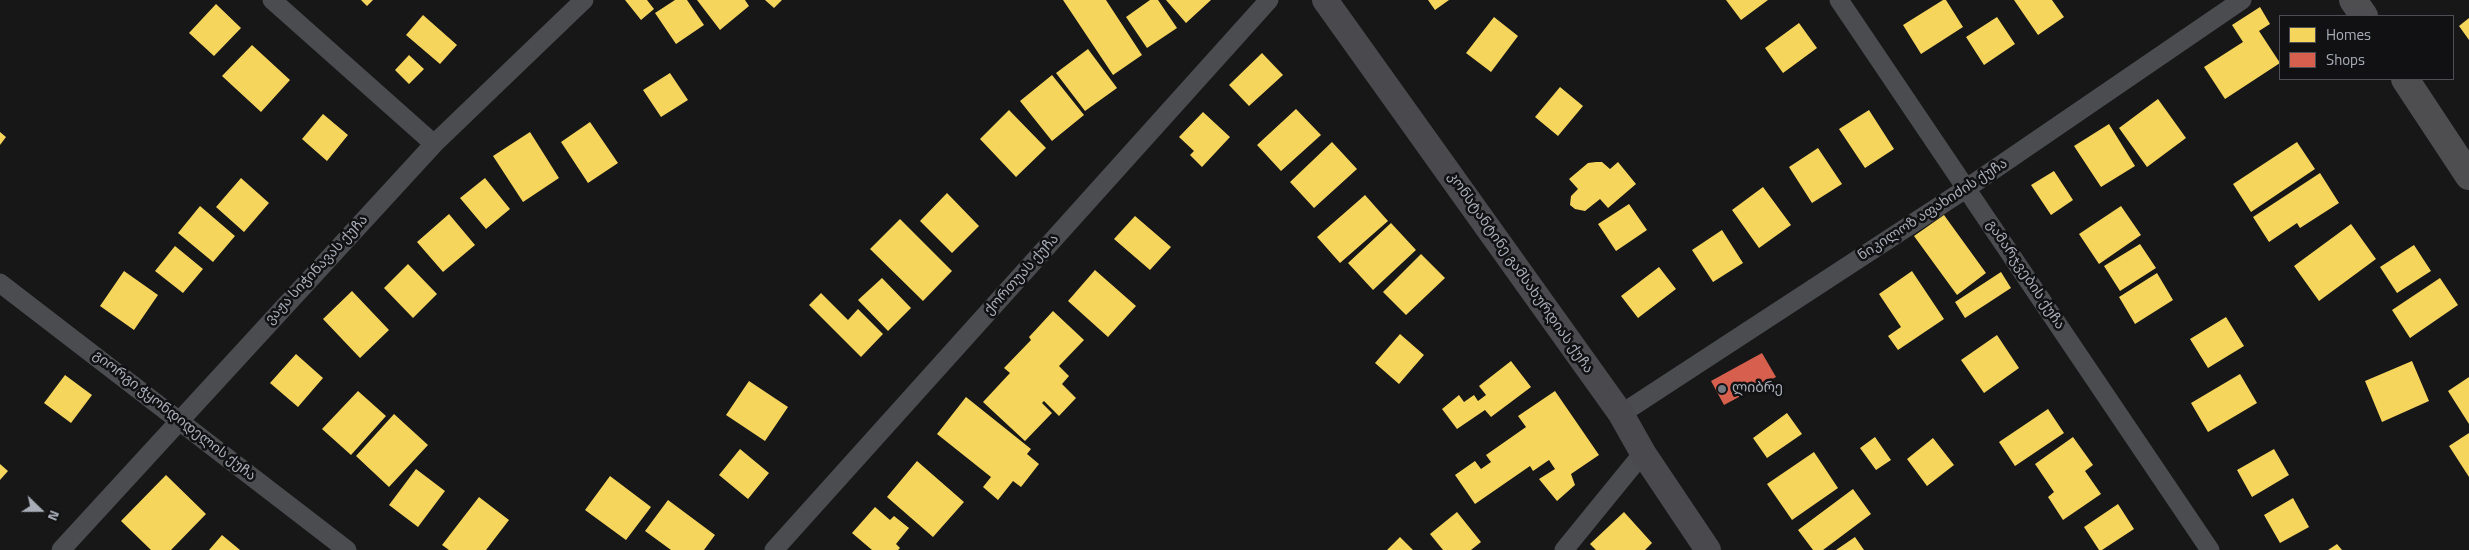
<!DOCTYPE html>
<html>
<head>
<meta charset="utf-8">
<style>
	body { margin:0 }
	#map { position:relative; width:2469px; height:550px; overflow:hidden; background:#171717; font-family:"Titillium Web",sans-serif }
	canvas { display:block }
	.legend { position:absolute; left:2279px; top:15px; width:175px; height:65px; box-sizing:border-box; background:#111113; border:1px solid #4d4f55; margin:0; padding:6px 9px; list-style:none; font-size:15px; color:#a8adb8 }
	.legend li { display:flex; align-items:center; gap:10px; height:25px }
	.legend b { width:25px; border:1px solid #4d4f55 }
	.north { position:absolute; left:15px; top:485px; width:50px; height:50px; -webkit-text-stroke:4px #111113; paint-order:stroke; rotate:112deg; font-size:14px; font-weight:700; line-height:20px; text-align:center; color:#a8adb8 }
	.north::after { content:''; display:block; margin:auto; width:18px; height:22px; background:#a8adb8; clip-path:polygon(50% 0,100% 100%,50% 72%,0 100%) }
</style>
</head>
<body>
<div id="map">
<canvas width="2469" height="550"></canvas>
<ul class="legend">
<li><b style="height:14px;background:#f6d55c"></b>Homes</li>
<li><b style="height:14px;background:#d6604d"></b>Shops</li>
</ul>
<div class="north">N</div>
</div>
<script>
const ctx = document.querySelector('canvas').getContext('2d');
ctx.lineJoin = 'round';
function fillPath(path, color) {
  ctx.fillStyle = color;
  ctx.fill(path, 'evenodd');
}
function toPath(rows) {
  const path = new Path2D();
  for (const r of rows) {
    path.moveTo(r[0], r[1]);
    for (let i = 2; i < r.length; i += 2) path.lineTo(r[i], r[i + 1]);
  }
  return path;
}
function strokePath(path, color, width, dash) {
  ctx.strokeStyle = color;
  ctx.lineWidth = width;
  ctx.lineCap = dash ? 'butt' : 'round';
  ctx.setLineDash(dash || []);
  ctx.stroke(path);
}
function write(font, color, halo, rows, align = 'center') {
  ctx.font = font + ' "Titillium Web","Noto Sans Georgian",sans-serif';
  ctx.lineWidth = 5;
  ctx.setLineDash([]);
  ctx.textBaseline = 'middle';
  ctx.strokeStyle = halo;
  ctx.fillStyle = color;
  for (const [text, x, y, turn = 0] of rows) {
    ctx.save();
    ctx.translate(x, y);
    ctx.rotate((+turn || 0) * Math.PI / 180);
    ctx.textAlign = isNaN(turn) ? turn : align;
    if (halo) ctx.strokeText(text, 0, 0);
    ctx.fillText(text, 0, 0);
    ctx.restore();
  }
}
const homes = toPath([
	[361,0,373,0,367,6],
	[625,0,647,0,654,9,641,20],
	[675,0,687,0,704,25,676,44,655,13],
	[697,0,745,0,749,6,720,30],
	[765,0,782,0,774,8],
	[1063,0,1106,0,1142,55,1113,75],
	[1150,0,1158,0,1177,28,1147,48,1126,17],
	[1166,0,1211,0,1186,23],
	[1428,0,1449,0,1435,10],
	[1726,0,1768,0,1741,20],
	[1943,0,1946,0,1963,27,1921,54,1903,25],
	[2014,0,2052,0,2064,17,2038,35],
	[216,4,241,28,214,56,189,33],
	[2260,7,2270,24,2259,31,2280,63,2225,99,2204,67,2243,42,2232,25],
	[423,15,457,45,440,64,406,35],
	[1494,17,1518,36,1491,72,1466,53],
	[1997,17,2015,44,1984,65,1966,37],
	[2469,18,2469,40,2459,26],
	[1799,23,1817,48,1783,73,1765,48],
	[252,45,290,80,261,112,222,76],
	[1088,49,1117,88,1085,111,1056,73],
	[1262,53,1283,75,1249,106,1229,85],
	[409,55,424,69,409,84,395,70],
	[670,73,688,100,661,117,643,90],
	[1052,75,1084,115,1052,141,1020,101],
	[1560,87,1583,106,1558,136,1535,117],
	[2158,99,2186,138,2147,167,2119,128],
	[1296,109,1321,135,1281,171,1257,145],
	[1009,110,1046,148,1016,177,980,139],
	[1869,110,1894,149,1865,168,1839,129],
	[1203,112,1230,137,1202,167,1190,155,1194,151,1179,137],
	[323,114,348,135,327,161,302,139],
	[590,122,618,163,588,183,561,142],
	[2109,124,2135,166,2101,187,2074,146],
	[0,132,6,137,0,145],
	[530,132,559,178,523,202,493,156],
	[1332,142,1357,169,1314,208,1290,182],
	[2297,142,2315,169,2251,212,2233,184],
	[1818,148,1842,184,1812,203,1789,167],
	[1596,162,1602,162,1610,169,1618,162,1636,184,1608,208,1600,199,1585,211,1575,209,1570,205,1571,196,1578,189,1569,179,1588,163],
	[2054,171,2073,200,2051,215,2031,185],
	[2320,173,2339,203,2300,228,2297,223,2269,242,2253,217],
	[241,178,269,203,244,232,216,207],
	[485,178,510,209,486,229,460,198],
	[1763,187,1791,225,1759,248,1732,210],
	[947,193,979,226,952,253,920,221],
	[1365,195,1388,221,1340,263,1317,237],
	[1629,204,1647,230,1616,251,1598,224],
	[200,206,235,236,213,262,178,233],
	[2121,206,2141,235,2099,264,2079,234],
	[449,214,475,245,443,272,417,242],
	[1944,215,1986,273,1957,295,1914,236],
	[1135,216,1171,247,1150,270,1114,239],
	[900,219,952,271,923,301,870,249],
	[1391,223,1416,250,1373,290,1348,263],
	[2351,224,2376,259,2319,301,2294,266],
	[1722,230,1743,263,1713,282,1692,250],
	[2140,244,2156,268,2120,291,2104,266],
	[2414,245,2431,271,2397,293,2380,267],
	[175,246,203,269,183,293,155,271],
	[1421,254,1445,278,1406,315,1383,292],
	[408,264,437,294,413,318,384,288],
	[1659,267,1676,289,1638,318,1621,296],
	[1095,270,1136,306,1108,337,1068,301],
	[124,271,158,295,134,330,100,306],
	[1912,271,1944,319,1898,350,1888,336,1901,327,1879,294],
	[2001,272,2011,288,1965,318,1955,302],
	[2157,273,2173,300,2135,324,2119,297],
	[882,278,911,308,888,331,858,300],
	[2440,278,2458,305,2410,338,2392,310],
	[352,291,389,330,360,358,323,319],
	[821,293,848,320,858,309,883,334,861,357,809,305],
	[1053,311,1084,340,1059,366,1069,376,1062,384,1076,398,1059,416,1044,401,1042,403,1052,413,1025,441,983,402,1010,373,1004,368,1031,340,1029,337],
	[2226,317,2244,346,2208,368,2190,339],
	[1400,334,1424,355,1399,384,1375,363],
	[1997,335,2019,368,1984,393,1961,360],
	[296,354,323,378,298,407,270,383],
	[1511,361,1531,387,1491,417,1485,410,1457,429,1442,409,1459,395,1464,402,1474,395,1478,401,1486,395,1479,386],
	[2412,361,2429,401,2382,422,2365,381],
	[2240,374,2257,403,2208,432,2191,403],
	[65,375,92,395,71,423,44,403],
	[2469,377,2469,424,2448,391],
	[749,381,788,407,765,441,726,415],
	[358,391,386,416,351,455,322,429],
	[1555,391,1599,455,1571,474,1575,485,1557,501,1539,479,1555,469,1549,460,1533,471,1530,466,1475,504,1455,475,1475,461,1481,469,1491,462,1486,455,1526,427,1518,416],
	[966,397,1031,449,1027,454,1039,464,1021,487,1013,481,998,500,983,487,991,477,937,434],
	[2048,409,2064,433,2015,466,1999,442],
	[1787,413,1802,434,1767,458,1753,438],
	[394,414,428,445,389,487,356,456],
	[2469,433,2469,477,2449,446],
	[1875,437,1891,460,1876,470,1860,448],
	[2073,437,2093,465,2085,471,2101,494,2063,520,2048,497,2054,492,2035,464],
	[1933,438,1954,465,1927,486,1907,459],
	[740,449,769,473,748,499,719,475],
	[2274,449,2289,475,2252,497,2237,470],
	[1814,452,1838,488,1792,520,1767,484],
	[917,461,964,502,933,537,887,497],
	[0,464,8,471,0,480],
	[416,469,445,491,418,527,389,505],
	[166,475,206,514,171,550,151,550,121,521],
	[610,476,651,507,626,540,585,510],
	[1853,489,1871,514,1823,550,1813,550,1798,530],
	[479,497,509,520,486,550,449,550,442,545],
	[2293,498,2309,527,2280,543,2264,515],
	[668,500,715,535,704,550,671,550,645,531],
	[2118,504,2134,529,2102,550,2099,550,2084,527],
	[875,507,890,520,894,516,909,528,896,544,900,548,898,550,872,550,852,533],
	[1457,512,1481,542,1471,550,1443,550,1430,534],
	[1624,512,1652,543,1645,550,1596,550,1590,544],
	[222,535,240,550,209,550],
	[1400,537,1413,550,1387,550],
	[1855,537,1864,550,1836,550],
	[2337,544,2342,550,2328,550]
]);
const shops = toPath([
	[1762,353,1776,377,1724,405,1711,381]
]);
const street = toPath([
	[272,0,434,144],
	[1839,0,2210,550],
	[0,283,347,550],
	[1621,414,1967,188,2242,0],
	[61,550,434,144,584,0],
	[774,550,1269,0],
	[1564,550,1643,453]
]);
const secondary = toPath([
	[1325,0,1621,414,1643,453,1708,550]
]);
const highway = toPath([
	[2353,0,2364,16],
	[2405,79,2469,176]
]);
const markers = [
	[1722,389,5,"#757880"]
];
const streetNames = [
	["ნიკილოზ აფახიძის ქუჩა",1933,210,-33],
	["ვაჟა სიჭინავას ქუჩა",317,270,-47],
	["კონსტანტინე გამსახურდიას ქუჩა",1520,273,55],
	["ქორთუას ქუჩა",1022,275,-48],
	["გამარჯვების ქუჩა",2025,275,56],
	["გიორგი ჭყონდიდელის ქუჩა",174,416,38]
];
const poiNames = [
	["ლიბრე",1732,389]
];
fillPath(homes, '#f6d55c');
fillPath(shops, '#d6604d');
strokePath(street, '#4b4c50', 19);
strokePath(secondary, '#4a4a4e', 26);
strokePath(highway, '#4e4e51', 28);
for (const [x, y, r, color] of markers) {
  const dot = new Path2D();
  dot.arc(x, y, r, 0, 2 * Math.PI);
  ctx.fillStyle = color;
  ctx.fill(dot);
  strokePath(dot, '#111113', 2);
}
write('14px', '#a8adb8', '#111113', streetNames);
write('14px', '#a8adb8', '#111113', poiNames, 'left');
</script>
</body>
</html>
